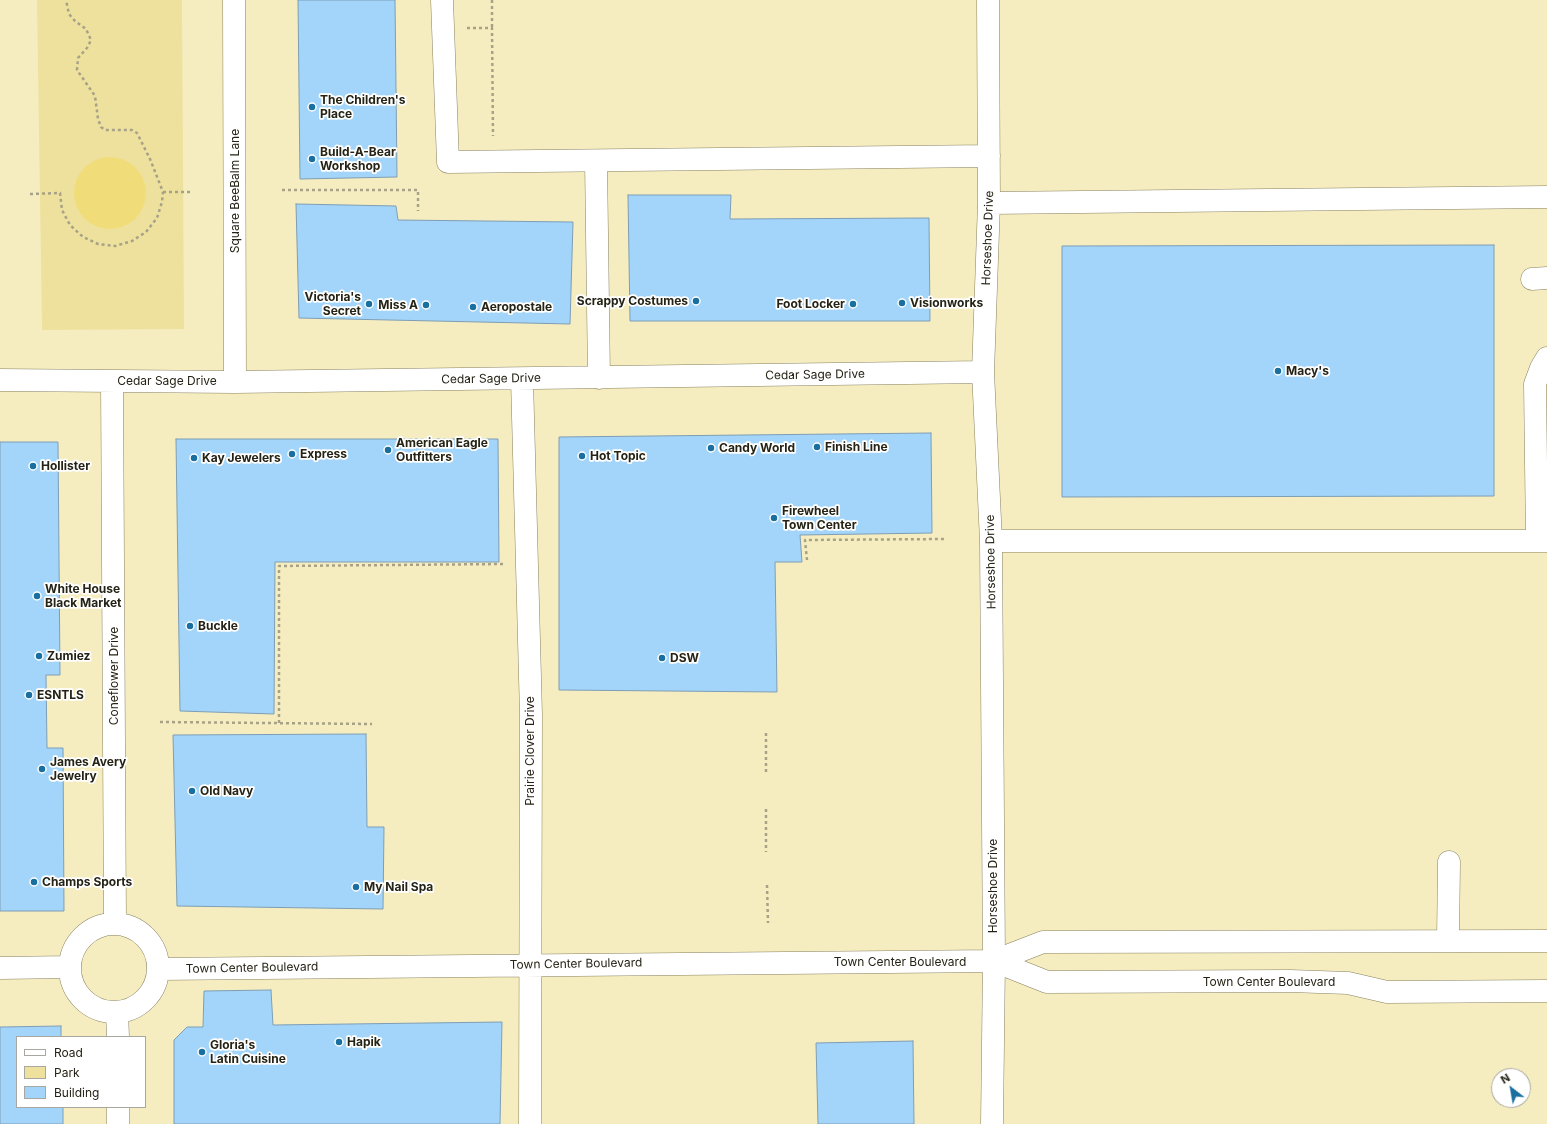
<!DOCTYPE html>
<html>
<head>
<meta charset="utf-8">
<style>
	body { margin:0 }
	#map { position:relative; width:1547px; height:1124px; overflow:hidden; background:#fef7d2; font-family:Inter,sans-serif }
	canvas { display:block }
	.legend { position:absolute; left:16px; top:1036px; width:130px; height:72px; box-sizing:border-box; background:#fff; border:1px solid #a8a7a1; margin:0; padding:5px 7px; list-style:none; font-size:12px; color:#252315 }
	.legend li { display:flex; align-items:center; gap:8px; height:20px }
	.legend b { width:20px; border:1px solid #a8a7a1 }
	.north { position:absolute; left:1491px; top:1068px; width:40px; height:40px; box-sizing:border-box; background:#fff; border:1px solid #a8a7a1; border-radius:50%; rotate:329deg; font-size:11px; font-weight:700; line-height:16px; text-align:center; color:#252315 }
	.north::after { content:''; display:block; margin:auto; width:14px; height:18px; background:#196f9f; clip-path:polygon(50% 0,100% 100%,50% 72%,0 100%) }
</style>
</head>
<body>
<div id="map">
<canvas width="1547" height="1124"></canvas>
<ul class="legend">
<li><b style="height:5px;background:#fff"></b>Road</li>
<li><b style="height:11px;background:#eee19e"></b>Park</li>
<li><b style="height:11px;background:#a2d5f9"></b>Building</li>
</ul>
<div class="north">N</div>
</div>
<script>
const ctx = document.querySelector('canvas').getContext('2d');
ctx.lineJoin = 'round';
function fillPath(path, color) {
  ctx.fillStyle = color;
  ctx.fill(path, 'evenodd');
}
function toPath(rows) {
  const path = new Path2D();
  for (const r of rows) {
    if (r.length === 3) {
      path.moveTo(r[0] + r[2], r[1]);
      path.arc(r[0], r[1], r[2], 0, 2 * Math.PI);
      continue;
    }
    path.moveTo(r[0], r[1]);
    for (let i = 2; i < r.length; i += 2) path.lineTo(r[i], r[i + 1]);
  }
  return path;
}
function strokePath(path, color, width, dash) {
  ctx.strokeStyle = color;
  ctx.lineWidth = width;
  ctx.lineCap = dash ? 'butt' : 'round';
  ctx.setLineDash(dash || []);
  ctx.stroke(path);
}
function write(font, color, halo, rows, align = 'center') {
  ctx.font = font + ' Inter,sans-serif';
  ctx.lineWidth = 3.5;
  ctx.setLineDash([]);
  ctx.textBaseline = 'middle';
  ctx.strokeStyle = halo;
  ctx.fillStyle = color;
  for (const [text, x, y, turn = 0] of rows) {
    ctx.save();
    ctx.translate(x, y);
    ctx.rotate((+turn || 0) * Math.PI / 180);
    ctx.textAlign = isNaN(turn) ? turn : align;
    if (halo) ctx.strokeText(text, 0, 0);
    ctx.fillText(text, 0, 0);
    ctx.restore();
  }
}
const built = toPath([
	[0,0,1547,0,1547,1124,0,1124],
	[17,1037,145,1037,145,1107,17,1107],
	[1499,1076,1523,1076,1523,1100,1499,1100]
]);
const green = toPath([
	[37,0,182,0,184,329,42,330]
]);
const water = toPath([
	[110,193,36]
]);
const building = toPath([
	[298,0,395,0,397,177,300,179,298,0],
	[628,195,731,195,730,219,929,218,930,321,630,321,628,195],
	[296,204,396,206,398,220,573,222,570,324,299,318,296,204],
	[1494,245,1494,496,1062,497,1062,246,1494,245],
	[931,433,932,533,800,535,802,562,775,562,777,692,559,690,559,437,931,433],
	[176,439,498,439,499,562,275,562,274,714,180,711,176,439],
	[0,442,58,442,60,675,46,675,47,748,63,748,64,911,0,911,0,442],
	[366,734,367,827,384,827,383,909,177,906,173,735,366,734],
	[271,990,273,1025,502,1022,500,1124,174,1124,174,1040,187,1027,203,1027,204,991,271,990],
	[61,1026,61,1037,17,1037,17,1107,63,1107,63,1124,0,1124,0,1027,61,1026],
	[913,1041,914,1124,818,1124,816,1043,913,1041]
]);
const path = toPath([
	[492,0,492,28],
	[467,28,492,28,493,136],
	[282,190,418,190,418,211],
	[163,192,193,192],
	[30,194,60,193,62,210,70,225,83,237,98,244,115,246,132,241,146,232,157,218,162,202,163,192,150,159,137,133,132,130,105,130,101,127,98,119,95,96,77,70,78,58,87,48,91,40,86,29,75,21,69,14,66,0],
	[807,560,805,540,944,539],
	[160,722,372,724],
	[279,723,279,566,503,564],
	[766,772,766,731],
	[766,809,766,852],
	[767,885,768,923]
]);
const minor = toPath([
	[234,0,235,382],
	[442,0,448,162,989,156],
	[988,0,989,203,983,372,991,541,994,961,992,1124],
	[596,161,599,378],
	[989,203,1547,197],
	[1532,279,1547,278],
	[522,379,531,715,530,1124],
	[0,380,235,382,983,372],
	[112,381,115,924],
	[991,541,1547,541],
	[1537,541,1535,384,1541,368,1547,358],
	[114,968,44],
	[1448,941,1449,862],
	[994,961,1047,982,1290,981,1348,983,1387,992,1547,991],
	[0,968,70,967],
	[159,969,994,961,1043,942,1547,941],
	[117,1012,118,1037],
	[118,1124,118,1107]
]);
const markers = [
	[312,107,4,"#196f9f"],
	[312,159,4,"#196f9f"],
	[696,301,4,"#196f9f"],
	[902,303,4,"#196f9f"],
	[369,304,4,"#196f9f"],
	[853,304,4,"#196f9f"],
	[426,305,4,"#196f9f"],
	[473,307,4,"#196f9f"],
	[1278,371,4,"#196f9f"],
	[817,447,4,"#196f9f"],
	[711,448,4,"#196f9f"],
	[388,450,4,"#196f9f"],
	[292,454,4,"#196f9f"],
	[582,456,4,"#196f9f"],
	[194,458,4,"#196f9f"],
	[33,466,4,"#196f9f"],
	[774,518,4,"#196f9f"],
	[37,596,4,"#196f9f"],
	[190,626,4,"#196f9f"],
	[39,656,4,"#196f9f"],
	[662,658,4,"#196f9f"],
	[29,695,4,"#196f9f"],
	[42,769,4,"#196f9f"],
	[192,791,4,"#196f9f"],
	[34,882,4,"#196f9f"],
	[356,887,4,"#196f9f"],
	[339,1042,4,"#196f9f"],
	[202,1052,4,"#196f9f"]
];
const poiNames = [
	["The Children's",320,100],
	["Place",320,114],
	["Build-A-Bear",320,152],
	["Workshop",320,166],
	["Victoria's",361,297,"right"],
	["Secret",361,311,"right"],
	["Scrappy Costumes",688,301,"right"],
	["Visionworks",910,303],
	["Foot Locker",845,304,"right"],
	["Miss A",418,305,"right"],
	["Aeropostale",481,307],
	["Macy's",1286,371],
	["American Eagle",396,443],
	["Outfitters",396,457],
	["Finish Line",825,447],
	["Candy World",719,448],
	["Express",300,454],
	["Hot Topic",590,456],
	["Kay Jewelers",202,458],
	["Hollister",41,466],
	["Firewheel",782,511],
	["Town Center",782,525],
	["White House",45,589],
	["Black Market",45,603],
	["Buckle",198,626],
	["Zumiez",47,656],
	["DSW",670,658],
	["ESNTLS",37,695],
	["James Avery",50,762],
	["Jewelry",50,776],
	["Old Navy",200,791],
	["Champs Sports",42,882],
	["My Nail Spa",364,887],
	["Hapik",347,1042],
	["Gloria's",210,1045],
	["Latin Cuisine",210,1059]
];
const streetNames = [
	["Square BeeBalm Lane",235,191,-90],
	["Horseshoe Drive",988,238,-88],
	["Cedar Sage Drive",815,375,-1],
	["Cedar Sage Drive",491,379,-1],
	["Cedar Sage Drive",167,381],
	["Horseshoe Drive",991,562,-91],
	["Coneflower Drive",114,676,-90],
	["Prairie Clover Drive",530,751,-90],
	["Horseshoe Drive",993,886,-90],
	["Town Center Boulevard",900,962],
	["Town Center Boulevard",576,964,-1],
	["Town Center Boulevard",252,968,-1],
	["Town Center Boulevard",1269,982]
];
fillPath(built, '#f5edc0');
fillPath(green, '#eee19e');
fillPath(water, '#f0dd7a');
fillPath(building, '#a2d5f9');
strokePath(building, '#7f9eb5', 1);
strokePath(minor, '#888261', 23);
strokePath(path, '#a7a286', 2.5, [3, 3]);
strokePath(minor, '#fff', 22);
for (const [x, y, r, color] of markers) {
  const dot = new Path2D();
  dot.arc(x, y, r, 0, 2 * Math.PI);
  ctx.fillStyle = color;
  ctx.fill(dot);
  strokePath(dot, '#fff', 1.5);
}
write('bold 12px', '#252315', '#fff', poiNames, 'left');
write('12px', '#252315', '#fff', streetNames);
</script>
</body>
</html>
